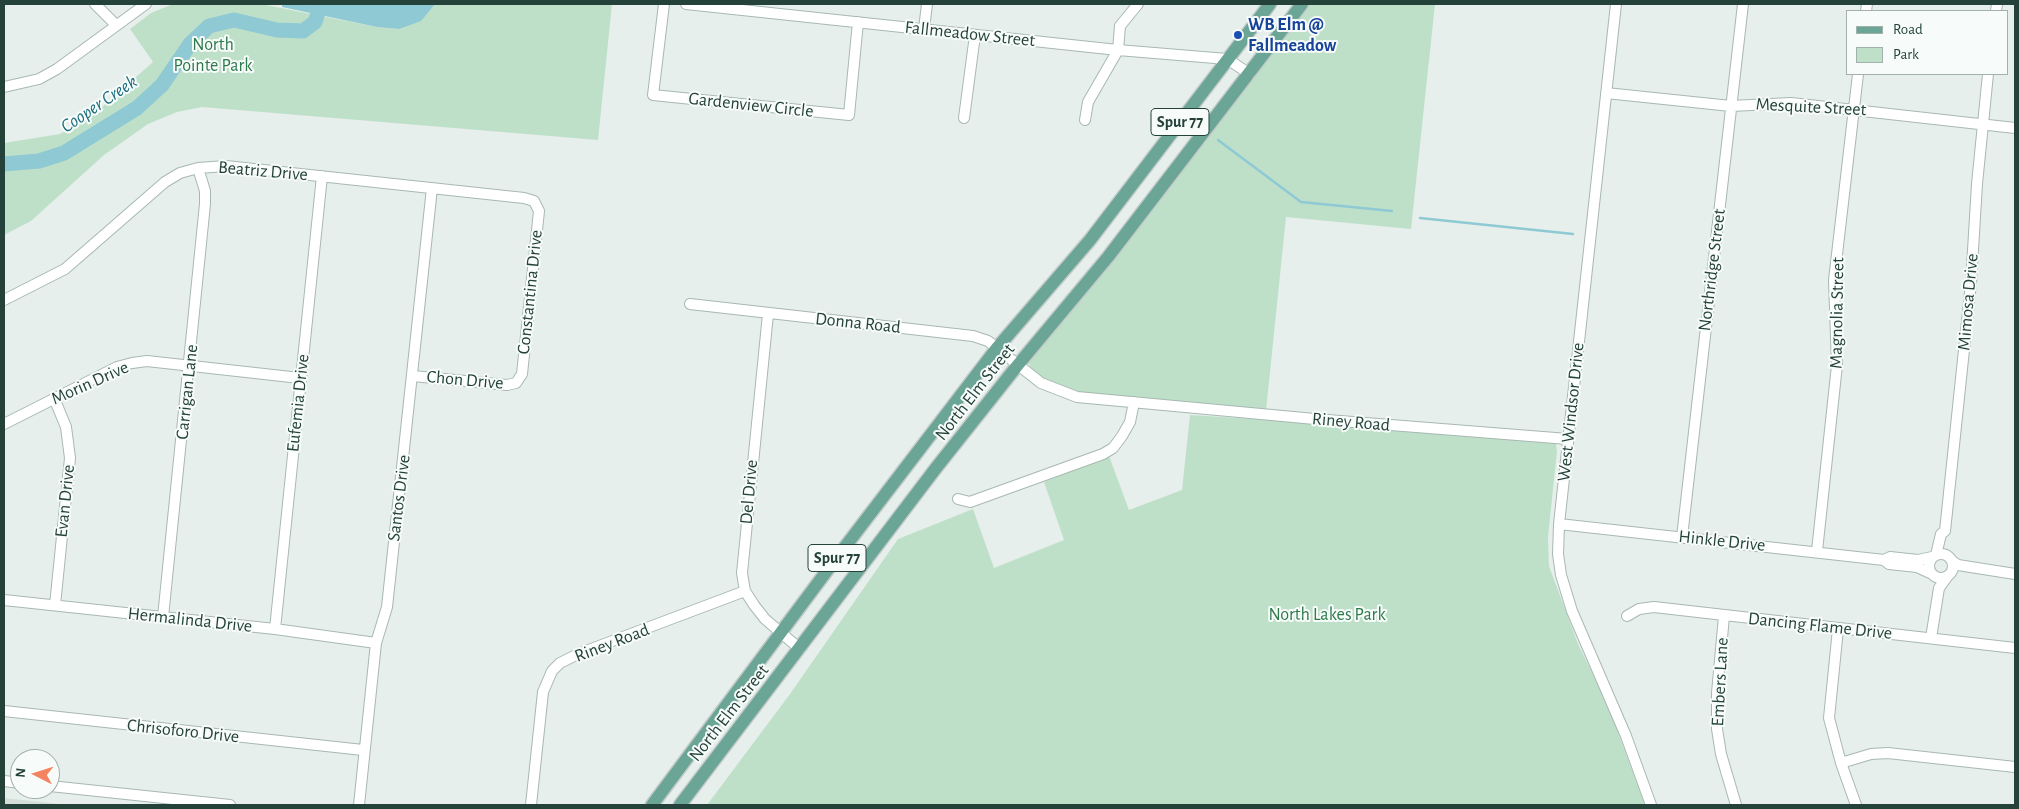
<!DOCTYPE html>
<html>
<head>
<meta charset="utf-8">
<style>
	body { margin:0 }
	#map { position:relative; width:2019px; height:809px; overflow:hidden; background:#e6efeb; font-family:"Alegreya Sans",sans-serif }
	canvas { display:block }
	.frame { position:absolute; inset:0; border:5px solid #24423a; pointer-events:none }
	.legend { position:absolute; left:1846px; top:10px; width:162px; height:65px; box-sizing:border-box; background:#f7fbf9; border:1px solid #a3b1ad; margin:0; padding:6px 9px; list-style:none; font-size:15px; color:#24423a }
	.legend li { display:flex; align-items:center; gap:10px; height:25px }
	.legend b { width:25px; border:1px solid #a3b1ad }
	.north { position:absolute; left:10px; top:749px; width:50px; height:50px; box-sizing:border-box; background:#f7fbf9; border:1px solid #a3b1ad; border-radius:50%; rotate:275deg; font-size:14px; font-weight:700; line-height:20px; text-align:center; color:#24423a }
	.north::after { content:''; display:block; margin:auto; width:18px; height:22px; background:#f4845f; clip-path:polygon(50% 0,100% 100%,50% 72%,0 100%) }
</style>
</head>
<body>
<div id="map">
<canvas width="2019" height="809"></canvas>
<div class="frame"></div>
<ul class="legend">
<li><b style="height:6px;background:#6aa596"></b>Road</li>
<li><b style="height:14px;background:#bfe0c8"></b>Park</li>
</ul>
<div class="north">N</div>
</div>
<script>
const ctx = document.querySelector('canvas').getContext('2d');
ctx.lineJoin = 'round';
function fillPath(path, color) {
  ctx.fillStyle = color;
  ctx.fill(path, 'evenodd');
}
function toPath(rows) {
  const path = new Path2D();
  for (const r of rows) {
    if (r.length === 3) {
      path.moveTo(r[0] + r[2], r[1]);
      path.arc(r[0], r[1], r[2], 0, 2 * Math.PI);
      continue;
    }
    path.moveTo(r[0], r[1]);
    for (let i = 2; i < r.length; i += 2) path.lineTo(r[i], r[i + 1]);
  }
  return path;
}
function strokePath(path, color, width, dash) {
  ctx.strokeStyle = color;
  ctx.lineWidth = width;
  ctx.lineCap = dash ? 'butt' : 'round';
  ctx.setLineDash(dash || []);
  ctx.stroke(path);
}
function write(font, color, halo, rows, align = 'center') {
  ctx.font = font + ' "Alegreya Sans",sans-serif';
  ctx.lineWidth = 4;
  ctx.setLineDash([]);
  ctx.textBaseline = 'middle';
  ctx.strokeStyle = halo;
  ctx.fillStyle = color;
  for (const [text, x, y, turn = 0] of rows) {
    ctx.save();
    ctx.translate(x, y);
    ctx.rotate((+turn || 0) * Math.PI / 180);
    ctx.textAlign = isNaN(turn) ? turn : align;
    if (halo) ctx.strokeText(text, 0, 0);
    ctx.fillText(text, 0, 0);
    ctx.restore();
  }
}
const built = toPath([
	[4,798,69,805,4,805]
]);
const green = toPath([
	[173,4,261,4,377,27,399,29,435,4,612,4,598,140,202,107,177,112,148,124,104,155,31,221,4,235,4,143,60,134,102,107,153,62,130,29,151,13],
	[1309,4,1435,4,1411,229,1286,217,1266,411,1085,394,1051,384,1031,370,1029,363,1151,210],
	[1190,415,1555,438,1557,451,1548,537,1549,566,1578,644,1607,703,1645,805,707,805,790,694,898,539,973,509,994,568,1064,540,1044,482,1109,456,1129,510,1182,490]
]);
const water = toPath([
	[282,4,435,4,421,21,399,29,377,27,282,7]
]);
const stream = toPath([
	[1218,140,1301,202,1392,211],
	[1420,218,1573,234]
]);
const river = toPath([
	[4,164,39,161,64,153,137,108,162,85,190,44,209,26,234,20,277,30,303,31,315,22,321,4]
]);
const minor = toPath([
	[95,4,116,25],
	[664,4,653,95,849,115,858,22],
	[686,4,1118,50,1227,59,1250,74],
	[1616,4,1559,524,1558,554,1561,575,1572,611,1626,736,1651,805],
	[1866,11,1867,4],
	[1996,11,1997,4],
	[924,29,927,4],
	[4,87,39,79,57,69,146,4],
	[1606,93,1731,106,1791,103,2015,128],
	[964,118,975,35],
	[1085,120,1088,102,1118,50,1120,26,1138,4],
	[4,300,65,269,165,182,180,173,198,168,226,166,524,198,534,201,539,211,522,374,516,383,507,385,413,376],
	[690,304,973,336,988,341,1041,383,1077,397,1315,419,1568,439],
	[768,314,742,573,745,591,754,605,765,619,800,649],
	[54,398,66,427,70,458,55,605],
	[4,424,117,367,132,363,147,361,300,378],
	[958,499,970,502,1103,454,1113,448,1122,436,1130,422,1134,402],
	[1559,524,1884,560,1889,564,1917,567,1930,573],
	[1682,537,1743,4],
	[1817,551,1837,365,1834,280,1858,74],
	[1941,566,12],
	[1936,555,1941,534,1945,531,1971,283,1977,184,1988,74],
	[1884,560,1890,557,1918,560,1932,557],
	[1952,561,1958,565,2015,574],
	[4,600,275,629,376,643],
	[1627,616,1639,609,1654,607,2015,648],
	[1724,616,1717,693,1717,729,1721,754,1736,805],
	[163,617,205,204,205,191,198,168],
	[275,629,322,176],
	[1838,629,1829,718,1841,763,1856,805],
	[1931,638,1939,588,1947,577],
	[4,711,363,750],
	[1841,763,1871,754,1888,753,2015,767],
	[4,781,20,783],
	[50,786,230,805],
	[359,805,376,643,387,607,432,188],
	[531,805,543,692,552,671,560,663,578,654,745,591]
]);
const major = toPath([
	[652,805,838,556,997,348,1090,240,1270,4],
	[680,805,936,468,1017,366,1108,257,1302,4]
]);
const markers = [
	[1238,35,5,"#1a4fb4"]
];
const shields = [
	[1180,122,58],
	[837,558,58]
];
const shieldNames = [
	["Spur 77",1180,122],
	["Spur 77",837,558]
];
const transitNames = [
	["WB Elm @",1248,25],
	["Fallmeadow",1248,46]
];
const streetNames = [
	["Fallmeadow Street",970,34,6],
	["Gardenview Circle",751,105,6],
	["Mesquite Street",1811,107,3],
	["Beatriz Drive",263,171,5],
	["Northridge Street",1712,270,-83],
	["Constantina Drive",530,292,-84],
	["Mimosa Drive",1968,302,-85],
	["Magnolia Street",1837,313,-89],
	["Donna Road",858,323,6],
	["Chon Drive",465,380,5],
	["Morin Drive",90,383,-24],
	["Carrigan Lane",187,392,-84],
	["North Elm Street",975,392,-52],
	["Eufemia Drive",298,403,-84],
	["West Windsor Drive",1571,412,-84],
	["Riney Road",1351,422,5],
	["Del Drive",749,492,-85],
	["Santos Drive",399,498,-83],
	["Evan Drive",65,501,-84],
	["Hinkle Drive",1722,541,6],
	["Hermalinda Drive",190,620,6],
	["Dancing Flame Drive",1820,626,6],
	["Riney Road",612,643,-21],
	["Embers Lane",1720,682,-87],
	["North Elm Street",729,713,-52],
	["Chrisoforo Drive",183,731,6]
];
const parkNames = [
	["North",213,45],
	["Pointe Park",213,66],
	["North Lakes Park",1327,615]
];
const waterNames = [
	["Cooper Creek",99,104,-34]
];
fillPath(built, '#d4dfda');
fillPath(green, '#bfe0c8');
fillPath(water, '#8ec9d4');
strokePath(stream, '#8ec9d4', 2.5);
strokePath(river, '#8ec9d4', 15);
strokePath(minor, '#a8b8b2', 12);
strokePath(major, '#c2cac8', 15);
strokePath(minor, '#fff', 10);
strokePath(major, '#6aa596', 12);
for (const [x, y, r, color] of markers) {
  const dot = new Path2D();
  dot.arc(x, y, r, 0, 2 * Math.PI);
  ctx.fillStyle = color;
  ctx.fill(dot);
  strokePath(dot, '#f7fbf9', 2);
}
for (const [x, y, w] of shields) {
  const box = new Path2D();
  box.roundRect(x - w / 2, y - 13.5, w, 27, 4);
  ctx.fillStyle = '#f7fbf9';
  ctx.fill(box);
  strokePath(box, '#24423a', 1);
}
write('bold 16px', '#24423a', null, shieldNames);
write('bold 18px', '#164399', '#f7fbf9', transitNames, 'left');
write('18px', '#24423a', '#f7fbf9', streetNames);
write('18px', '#2d7a4b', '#f7fbf9', parkNames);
write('italic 19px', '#1c6f80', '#f7fbf9', waterNames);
</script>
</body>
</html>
